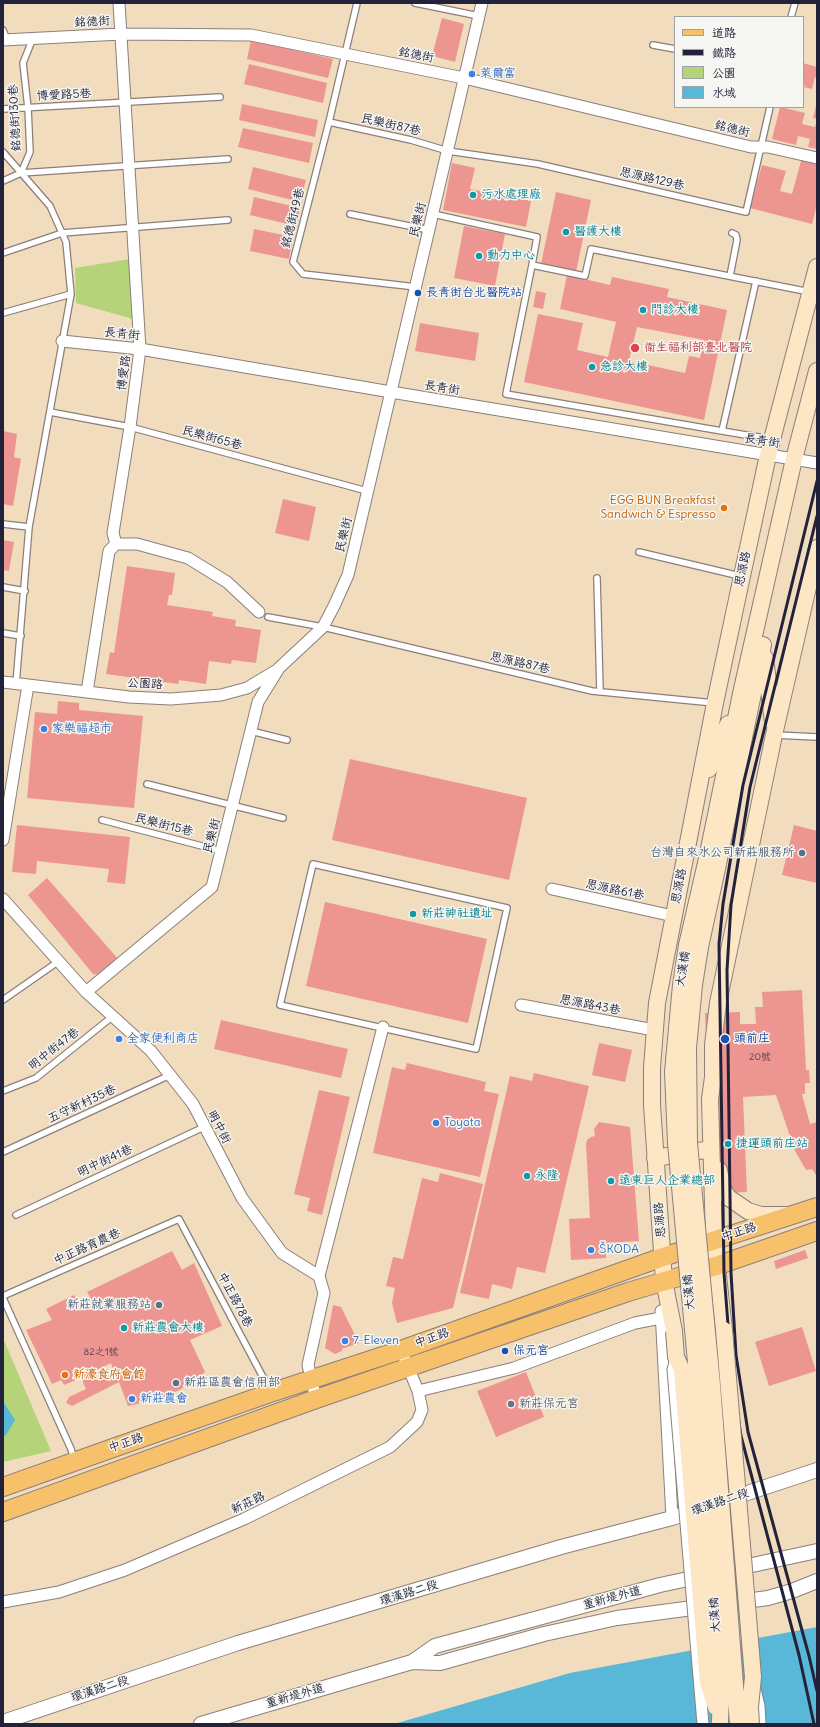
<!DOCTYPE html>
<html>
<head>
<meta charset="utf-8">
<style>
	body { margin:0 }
	#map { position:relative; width:820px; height:1727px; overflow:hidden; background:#f1dcbe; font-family:Delius,"LXGW WenKai TC",sans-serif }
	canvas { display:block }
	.frame { position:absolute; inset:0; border:4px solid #22223b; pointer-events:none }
	.legend { position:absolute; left:674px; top:16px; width:130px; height:92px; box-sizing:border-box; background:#f6f6f2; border:1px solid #a1a1a9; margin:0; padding:5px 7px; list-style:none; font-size:12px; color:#22223b }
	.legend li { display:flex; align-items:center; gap:8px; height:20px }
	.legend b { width:20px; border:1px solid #a1a1a9 }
</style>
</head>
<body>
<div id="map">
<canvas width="820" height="1727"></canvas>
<div class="frame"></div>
<ul class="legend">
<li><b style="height:5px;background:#f7c06b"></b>道路</li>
<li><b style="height:5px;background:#22223b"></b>鐵路</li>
<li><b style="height:11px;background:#b5d379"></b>公園</li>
<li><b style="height:11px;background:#59b7d8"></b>水域</li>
</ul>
</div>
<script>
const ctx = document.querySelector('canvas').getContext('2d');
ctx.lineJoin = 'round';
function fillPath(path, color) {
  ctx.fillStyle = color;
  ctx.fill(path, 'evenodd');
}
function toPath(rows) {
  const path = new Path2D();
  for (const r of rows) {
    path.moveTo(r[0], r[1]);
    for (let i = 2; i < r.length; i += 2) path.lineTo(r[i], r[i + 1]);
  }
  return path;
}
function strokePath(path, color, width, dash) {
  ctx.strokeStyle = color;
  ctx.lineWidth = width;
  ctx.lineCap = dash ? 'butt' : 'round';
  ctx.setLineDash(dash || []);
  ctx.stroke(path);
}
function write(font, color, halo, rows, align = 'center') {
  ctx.font = font + ' Delius,"LXGW WenKai TC",sans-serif';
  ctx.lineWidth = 3;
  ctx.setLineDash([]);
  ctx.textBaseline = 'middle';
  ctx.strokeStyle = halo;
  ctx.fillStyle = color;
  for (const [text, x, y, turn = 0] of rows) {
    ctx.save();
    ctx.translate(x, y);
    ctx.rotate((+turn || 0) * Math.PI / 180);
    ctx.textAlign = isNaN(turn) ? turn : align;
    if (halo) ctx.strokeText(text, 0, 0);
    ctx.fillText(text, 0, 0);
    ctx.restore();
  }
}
const green = toPath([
	[130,259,133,319,76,303,75,268],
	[3,1338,51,1451,3,1462]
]);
const water = toPath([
	[3,1401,15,1420,6,1435,3,1436],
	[817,1627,817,1724,394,1724,570,1673]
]);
const building = toPath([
	[442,18,464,24,455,62,432,56],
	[251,40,333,59,328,78,247,59],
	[803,63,817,67,817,78,815,77,812,89,804,87,805,85,803,84],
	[249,64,327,83,323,103,244,84],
	[242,104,318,120,315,137,239,120],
	[816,106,817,106,817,119,813,118],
	[780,107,805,113,802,124,815,127,817,120,817,149,808,147,810,139,798,136,796,145,772,139],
	[243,128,313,143,309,163,238,147],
	[802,157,817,161,817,204,812,224,750,208,762,165,786,171,780,191,792,194],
	[452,163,475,168,470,189,531,201,526,227,443,210],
	[253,167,306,180,300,202,248,189],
	[556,192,591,200,576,272,541,264],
	[254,197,300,208,296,226,250,215],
	[464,226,505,234,495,286,454,278],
	[254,229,293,237,289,259,250,251],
	[567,275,610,285,612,277,669,289,667,297,727,310,704,420,524,382,538,314,583,323,577,350,608,357,616,322,560,309],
	[637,327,704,340,700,358,689,356,685,373,629,361],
	[536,291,546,293,543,309,533,307],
	[420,323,479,333,475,361,415,351],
	[3,431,17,434,14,457,21,459,13,506,3,504],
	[283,499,316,507,309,541,275,533],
	[3,540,14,542,9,571,3,570],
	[127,566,175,573,172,595,169,595,167,605,213,612,212,616,236,620,235,626,261,630,256,663,232,660,231,664,209,661,206,684,179,680,178,684,106,674,110,652,114,653],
	[58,701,79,703,79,710,143,716,134,808,27,798,35,712,57,714],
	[350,759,527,798,509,880,332,840],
	[17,825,130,837,125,884,107,882,109,869,37,861,36,874,12,872],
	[794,825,817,831,817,883,782,875],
	[47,878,119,960,105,975,93,974,28,895],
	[325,902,487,939,468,1023,306,986],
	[802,990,806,1070,809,1070,810,1083,805,1083,805,1094,802,1094,810,1124,817,1122,817,1174,816,1175,812,1169,806,1170,795,1151,776,1095,743,1097,747,1192,713,1193,705,1013,740,1012,740,1024,756,1024,755,1007,763,1007,762,992],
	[221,1020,348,1049,341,1078,214,1049],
	[599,1043,632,1050,625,1082,592,1075],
	[407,1063,486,1082,484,1091,499,1094,480,1177,373,1153,392,1067,405,1070],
	[534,1073,589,1086,545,1273,517,1267,512,1289,492,1284,489,1299,460,1293,510,1076,532,1081],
	[319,1090,350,1097,322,1215,307,1211,310,1198,294,1194],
	[599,1122,630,1127,639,1241,606,1243,606,1258,571,1260,569,1219,590,1218,586,1144,587,1140,591,1137,595,1136,594,1129],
	[440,1173,483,1184,453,1308,397,1323,392,1303,395,1288,386,1286,393,1257,403,1259,422,1178,438,1182],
	[805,1250,808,1258,776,1269,774,1261],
	[172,1251,182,1270,194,1263,222,1326,190,1340,205,1372,190,1384,168,1396,147,1402,128,1406,119,1382,72,1406,66,1403,69,1397,86,1389,81,1378,64,1385,61,1380,52,1384,26,1330,52,1320,46,1309,74,1295,80,1308,93,1302,87,1292],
	[111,1363,114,1372,99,1381,94,1371],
	[333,1305,341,1307,359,1343,342,1349,342,1351,335,1354,325,1348],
	[802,1327,816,1371,769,1386,755,1342],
	[526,1372,544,1417,496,1437,477,1391]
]);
const service = toPath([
	[357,3,329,122,293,262,303,274,416,287],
	[415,3,479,16],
	[791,17,795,3],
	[3,30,7,40],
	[653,45,675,49],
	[3,109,220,97],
	[329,122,411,140,448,151,538,164,746,212,770,107],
	[3,152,50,206,66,242,71,294,29,527,16,684],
	[21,173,30,152,28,108,23,63,33,38],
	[3,181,21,173,228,159],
	[350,214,429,230],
	[433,214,537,237,532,265],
	[3,253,62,233,228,220],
	[730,276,737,240,736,235,732,233],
	[756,281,722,431,506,394,532,265,585,276,591,249,810,292],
	[3,313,71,294],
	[50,412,130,427,367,491],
	[722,431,770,439],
	[3,524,29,527],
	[639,552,740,576],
	[597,578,600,692],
	[3,587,25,591],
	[268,617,323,627,592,691,714,703],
	[3,633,21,636],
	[251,731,287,740],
	[775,735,817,737],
	[147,784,283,818],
	[102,820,221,851],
	[313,864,507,908,476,1049,280,1005,313,864],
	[3,1000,59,961],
	[3,1091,36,1078,113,1016],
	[3,1152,170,1075],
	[16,1215,204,1127],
	[3,1296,179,1219,265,1381,269,1391],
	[3,1298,71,1449,74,1459]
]);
const minor = toPath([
	[3,40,121,34,251,35,464,78,751,147,768,147,817,158],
	[62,341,140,349,391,392,817,463],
	[116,544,137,544,188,558,227,582,259,612],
	[3,682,129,697,171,699,221,695,247,688,277,670],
	[87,692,109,551,116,544,113,533,130,427,140,349,119,3],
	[3,840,28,685],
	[552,889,673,916],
	[3,899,86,992,151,1051,193,1104,242,1198,282,1253,319,1276,324,1293,308,1365,316,1399],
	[86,992,212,887,258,702,279,668,323,627,334,606,348,575,482,3],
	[521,1005,654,1030],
	[319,1276,383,1027],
	[661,1311,672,1518],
	[418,1391,514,1368,635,1323,661,1318],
	[3,1602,59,1592,125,1570,244,1519,390,1447,417,1422,422,1410,418,1391,401,1350],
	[755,1689,759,1706,760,1724]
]);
const tertiary = toPath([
	[412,1662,440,1663,544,1634,617,1618,768,1598,792,1591,817,1581],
	[3,1722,238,1643,561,1547,672,1518,817,1470],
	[201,1724,412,1662,435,1646,660,1585,817,1551]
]);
const secondary = toPath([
	[765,658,773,722],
	[709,769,728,724],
	[706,863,742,689,794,459,817,371],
	[718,864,763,645],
	[655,1158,711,1149],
	[719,1170,723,1190,729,1198,748,1211,761,1215,786,1215],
	[724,1330,714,1240,710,1099,713,1077,713,1045,718,1003,774,735,817,548],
	[674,1331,664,1281,652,1105,652,1068,657,1003,715,703,742,576,768,455,817,267]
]);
const primary = toPath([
	[3,1487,113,1448,270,1393,401,1350,663,1257,817,1207],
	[3,1512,316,1399,628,1292,716,1266,817,1231]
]);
const rail = toPath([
	[817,516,750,787,731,905,727,970,731,1273,736,1355,748,1432,809,1656,817,1691],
	[814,1724,799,1655,741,1436,736,1404,731,1363,724,1273,719,944,723,904,743,785,817,481]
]);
const minorBridge = toPath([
	[676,1357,673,1370,703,1724]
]);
const secondaryBridge = toPath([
	[706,863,687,945,681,985,673,1072,676,1143,699,1395,721,1686,720,1722],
	[718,864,700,947,694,985,688,1048,689,1143,712,1385,738,1724],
	[724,1330,753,1677,750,1707,751,1724],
	[674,1331,676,1357,682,1370,708,1683,716,1707]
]);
const markers = [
	[472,74,4,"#3f7fe0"],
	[473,195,4,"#0f9aa8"],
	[566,232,4,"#0f9aa8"],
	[479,256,4,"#0f9aa8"],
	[418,293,4,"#1a4fb4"],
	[643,310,4,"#0f9aa8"],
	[635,348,5,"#e0444e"],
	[592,367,4,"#0f9aa8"],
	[724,508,4,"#e8710a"],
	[44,729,4,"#3f7fe0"],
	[802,853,4,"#5c6f8a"],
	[413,914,4,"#0f9aa8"],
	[119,1039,4,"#3f7fe0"],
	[725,1039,5,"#1a4fb4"],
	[436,1123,4,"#3f7fe0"],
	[728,1144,4,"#0f9aa8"],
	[527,1176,4,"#0f9aa8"],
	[611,1181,4,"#0f9aa8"],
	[591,1250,4,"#3f7fe0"],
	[159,1305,4,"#5c6f8a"],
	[124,1328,4,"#0f9aa8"],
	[345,1341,4,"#3f7fe0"],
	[505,1351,4,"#1a4fb4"],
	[65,1375,4,"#e8710a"],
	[176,1383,4,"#5c6f8a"],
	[132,1399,4,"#3f7fe0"],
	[511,1404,4,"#6b7280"]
];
const numberNames = [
	["20號",760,1057],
	["82之1號",101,1352]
];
const streetNames = [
	["銘德街",92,22,-3],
	["銘德街",416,55,11],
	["博愛路5巷",64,95,-3],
	["銘德街130巷",15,118,-93],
	["民樂街87巷",391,125,13],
	["銘德街",732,129,13],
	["思源路129巷",652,179,13],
	["銘德街49巷",293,218,-76],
	["民樂街",418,220,-77],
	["長青街",122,334,6],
	["博愛路",124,373,-82],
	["長青街",442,388,9],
	["民樂街65巷",212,438,15],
	["長青街",762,441,9],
	["民樂街",344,535,-77],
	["思源路",743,569,-78],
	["思源路87巷",520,663,13],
	["公園路",145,684,3],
	["民樂街15巷",164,825,14],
	["民樂街",212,836,-76],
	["思源路",679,886,-79],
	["思源路61巷",615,890,12],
	["大漢橋",683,969,-81],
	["思源路43巷",590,1005,11],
	["明中街47巷",54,1049,-38],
	["五守新村35巷",82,1104,-25],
	["明中街",219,1127,62],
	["明中街41巷",105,1161,-25],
	["思源路",660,1220,-95],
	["中正路",739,1232,-18],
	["中正路育農巷",87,1247,-24],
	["大漢橋",689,1292,-95],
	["中正路78巷",235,1300,62],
	["中正路",432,1338,-20],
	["中正路",126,1443,-19],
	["環漢路二段",720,1502,-19],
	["新莊路",248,1503,-25],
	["環漢路二段",409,1593,-17],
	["重新堤外道",612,1598,-15],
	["大漢橋",715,1615,-94],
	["環漢路二段",100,1689,-18],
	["重新堤外道",295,1696,-16]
];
const shopNames = [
	["萊爾富",480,74],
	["家樂福超市",52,729],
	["全家便利商店",127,1039],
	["Toyota",444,1123],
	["ŠKODA",599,1250],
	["7-Eleven",353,1341],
	["新莊農會",140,1399]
];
const cultureNames = [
	["污水處理廠",481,195],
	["醫護大樓",574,232],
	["動力中心",487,256],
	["門診大樓",651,310],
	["急診大樓",600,367],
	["新莊神社遺址",421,914],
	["捷運頭前庄站",736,1144],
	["永隆",535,1176],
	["遠東巨人企業總部",619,1181],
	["新莊農會大樓",132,1328]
];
const transitNames = [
	["長青街台北醫院站",426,293],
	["頭前庄",734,1039],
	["保元宮",513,1351]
];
const healthNames = [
	["衛生福利部臺北醫院",644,348]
];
const foodNames = [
	["EGG BUN Breakfast",716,501],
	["Sandwich & Espresso",716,515],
	["新濠食府會館",73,1375,"left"]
];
const serviceNames = [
	["台灣自來水公司新莊服務所",794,853],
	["新莊就業服務站",151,1305],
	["新莊區農會信用部",184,1383,"left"]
];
const worshipNames = [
	["新莊保元宮",519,1404]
];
fillPath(green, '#b5d379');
fillPath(water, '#59b7d8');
fillPath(building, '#ed9691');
strokePath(service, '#8a7f7c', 8);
strokePath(minor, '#8a7f7c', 13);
strokePath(tertiary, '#8a7f7c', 16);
strokePath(secondary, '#8a7f7c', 18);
strokePath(primary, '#8a7f7c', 20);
strokePath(service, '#fff', 5.5);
strokePath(minor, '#fff', 11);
strokePath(tertiary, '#fff', 14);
strokePath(secondary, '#fce6c4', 16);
strokePath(primary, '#f7c06b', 18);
strokePath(rail, '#22223b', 3);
strokePath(minorBridge, '#8a7f7c', 13, []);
strokePath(secondaryBridge, '#8a7f7c', 18, []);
strokePath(minorBridge, '#fff', 11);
strokePath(secondaryBridge, '#fce6c4', 16);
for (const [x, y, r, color] of markers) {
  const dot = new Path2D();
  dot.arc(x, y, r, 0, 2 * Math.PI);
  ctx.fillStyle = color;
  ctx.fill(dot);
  strokePath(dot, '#f6f6f2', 1.5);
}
write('10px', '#553f50', null, numberNames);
write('12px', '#22223b', '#f6f6f2', streetNames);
write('12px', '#366cbe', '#f6f6f2', shopNames, 'left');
write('12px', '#0d838f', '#f6f6f2', cultureNames, 'left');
write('12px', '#164399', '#f6f6f2', transitNames, 'left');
write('12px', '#be3a42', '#f6f6f2', healthNames, 'left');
write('12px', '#c56008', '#f6f6f2', foodNames, 'right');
write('12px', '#4e5e75', '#f6f6f2', serviceNames, 'right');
write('12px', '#5b616d', '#f6f6f2', worshipNames, 'left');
</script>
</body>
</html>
